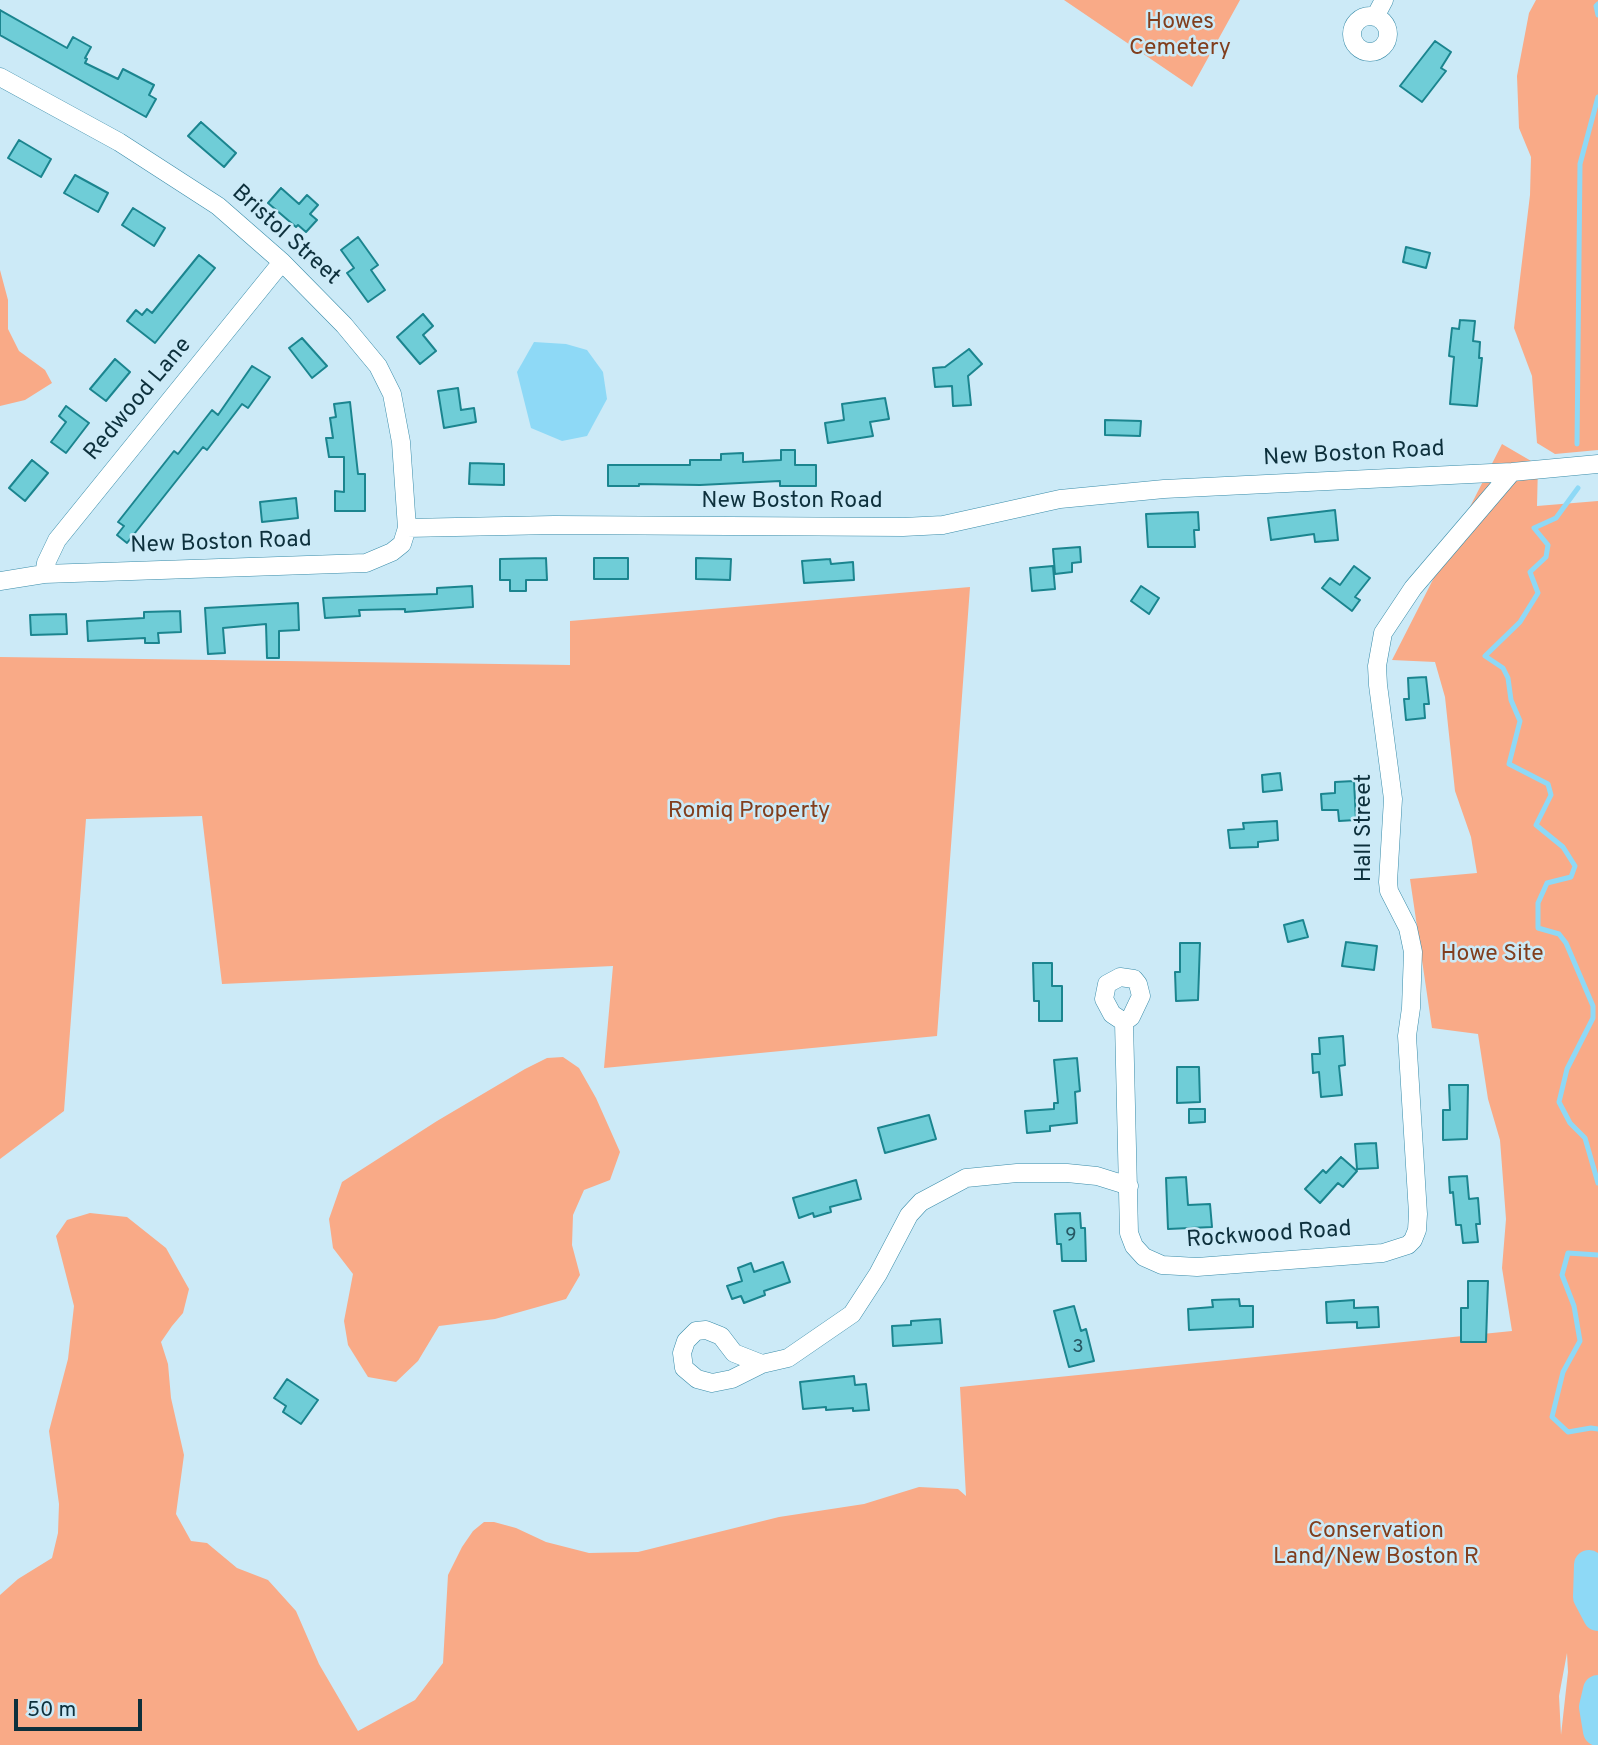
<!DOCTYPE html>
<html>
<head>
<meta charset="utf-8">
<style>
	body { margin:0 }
	#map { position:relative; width:1598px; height:1745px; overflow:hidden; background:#cceaf7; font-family:Overpass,sans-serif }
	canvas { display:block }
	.scale { position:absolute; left:14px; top:1699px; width:128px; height:32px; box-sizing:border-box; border:4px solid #0d303c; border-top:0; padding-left:9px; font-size:21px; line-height:24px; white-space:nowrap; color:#0d303c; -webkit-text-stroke:5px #cceaf7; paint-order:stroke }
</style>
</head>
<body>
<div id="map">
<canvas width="1598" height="1745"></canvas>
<div class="scale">50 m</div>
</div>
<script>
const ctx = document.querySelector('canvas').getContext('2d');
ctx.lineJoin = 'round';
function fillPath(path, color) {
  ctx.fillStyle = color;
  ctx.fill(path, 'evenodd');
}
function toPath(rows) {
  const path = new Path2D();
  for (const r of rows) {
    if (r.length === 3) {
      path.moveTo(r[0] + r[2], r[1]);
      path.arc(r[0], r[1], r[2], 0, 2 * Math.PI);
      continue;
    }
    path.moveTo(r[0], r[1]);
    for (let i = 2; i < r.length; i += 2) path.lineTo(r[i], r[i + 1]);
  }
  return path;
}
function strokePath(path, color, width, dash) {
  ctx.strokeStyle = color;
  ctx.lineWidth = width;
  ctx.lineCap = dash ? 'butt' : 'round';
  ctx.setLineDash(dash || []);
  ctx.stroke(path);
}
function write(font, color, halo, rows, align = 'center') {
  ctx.font = font + ' Overpass,sans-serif';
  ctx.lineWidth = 5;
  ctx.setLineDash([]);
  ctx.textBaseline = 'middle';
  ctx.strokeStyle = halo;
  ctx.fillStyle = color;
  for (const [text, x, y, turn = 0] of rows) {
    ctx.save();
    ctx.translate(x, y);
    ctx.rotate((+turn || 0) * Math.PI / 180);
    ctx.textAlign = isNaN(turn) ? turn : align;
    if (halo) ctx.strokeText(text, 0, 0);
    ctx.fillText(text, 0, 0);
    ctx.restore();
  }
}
const green = toPath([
	[1064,0,1240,0,1192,87],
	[1536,0,1598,0,1598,450,1555,454,1537,443,1532,376,1514,328,1530,195,1531,157,1519,128,1517,76,1529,13],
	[0,270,8,300,8,329,19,351,45,370,52,383,25,400,0,406],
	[1502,444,1538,465,1537,506,1598,501,1598,1745,0,1745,0,1595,18,1579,52,1558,58,1533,59,1504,49,1431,68,1359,74,1306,56,1236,67,1220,90,1213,127,1217,166,1248,189,1289,183,1313,172,1326,161,1342,168,1364,171,1398,184,1455,176,1514,191,1541,207,1543,237,1568,268,1580,296,1611,319,1664,358,1731,415,1700,443,1663,448,1575,462,1547,473,1531,484,1522,494,1522,516,1528,546,1542,589,1553,638,1552,779,1517,864,1504,919,1487,958,1489,966,1496,960,1387,1512,1331,1502,1268,1506,1219,1500,1140,1488,1099,1478,1034,1432,1028,1410,879,1477,873,1471,837,1455,791,1445,697,1435,662,1392,660],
	[1567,1653,1568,1672,1561,1735,1559,1696],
	[970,587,937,1036,604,1068,613,966,222,984,202,816,86,819,64,1111,0,1159,0,657,570,665,570,621],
	[563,1057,579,1068,596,1098,620,1152,610,1180,584,1190,573,1215,572,1245,580,1275,566,1299,495,1319,439,1326,418,1361,396,1382,368,1377,348,1345,344,1321,353,1274,333,1248,329,1219,342,1182,437,1121,525,1069,547,1058]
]);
const water = toPath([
	[534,342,566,344,587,350,603,372,607,399,587,436,562,441,531,428,517,372]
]);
const stream = toPath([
	[1598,4,1596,6,1598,15],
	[1577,444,1580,164,1598,97],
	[1578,488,1556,518,1534,528,1548,545,1546,557,1530,572,1538,593,1520,622,1485,656,1503,668,1508,678,1511,700,1520,721,1509,764,1548,784,1551,795,1536,825,1563,847,1575,866,1571,877,1547,883,1538,903,1538,928,1559,934,1566,943,1593,1006,1593,1018,1567,1069,1559,1102,1570,1123,1585,1138,1598,1183],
	[1598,1255,1568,1253,1562,1275,1574,1306,1580,1341,1563,1372,1552,1417,1568,1432,1591,1428,1598,1429],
	[1589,1565,1598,1565]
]);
const river = toPath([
	[1589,1565,1588,1597,1598,1616],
	[1598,1690,1594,1707,1598,1731]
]);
const building = toPath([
	[0,10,67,48,73,37,91,47,85,58,87,59,85,63,118,79,123,69,154,85,149,95,156,99,146,117,0,35,0,10],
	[1435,41,1451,52,1441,68,1446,71,1422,102,1400,86,1435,41],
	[201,122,236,153,224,167,188,136,201,122],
	[19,140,51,159,41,177,8,158,19,140],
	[75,175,108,193,98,212,64,193,75,175],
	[281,188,299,204,307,195,318,205,310,214,317,220,306,232,298,225,296,227,268,203,281,188],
	[133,208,165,228,154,246,122,225,133,208],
	[358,237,378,265,371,270,385,290,368,302,347,273,354,268,341,250,358,237],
	[1406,247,1430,253,1426,268,1403,262,1406,247],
	[199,255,215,268,155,343,127,321,136,310,142,315,147,309,152,313,199,255],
	[423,314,433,326,423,335,436,351,420,364,397,337,423,314],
	[1460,320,1475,321,1473,341,1480,342,1479,358,1482,358,1477,406,1450,404,1454,357,1449,356,1452,328,1459,329,1460,320],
	[302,338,327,366,312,378,289,348,302,338],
	[969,349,982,364,968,376,971,405,953,406,952,386,935,387,933,368,945,367,969,349],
	[115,359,130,372,106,401,90,389,115,359],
	[252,366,270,377,248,408,242,404,207,450,203,447,127,543,117,535,124,526,118,522,174,451,178,454,212,410,218,415,252,366],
	[458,388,461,410,474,408,476,422,444,428,438,391,458,388],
	[885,398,889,419,870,422,873,436,828,443,825,423,844,420,842,404,885,398],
	[350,402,358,474,365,474,365,511,335,511,335,491,344,492,344,457,329,457,326,438,333,438,330,418,336,417,334,404,350,402],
	[66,406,89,423,66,453,51,442,66,422,59,416,66,406],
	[1105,420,1141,421,1140,436,1105,435,1105,420],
	[781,450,795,450,795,465,816,465,816,486,780,486,780,481,700,485,639,484,639,486,608,486,608,465,690,465,690,460,721,460,721,454,743,453,743,462,781,460,781,450],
	[32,460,48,473,25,501,9,488,32,460],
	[470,463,504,464,504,485,469,484,470,463],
	[296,498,298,518,262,522,260,502,296,498],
	[1335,510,1338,540,1315,542,1314,534,1271,540,1268,518,1335,510],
	[1198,512,1199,530,1194,530,1195,547,1148,547,1146,514,1198,512],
	[1080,547,1081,562,1072,563,1072,572,1055,574,1053,549,1080,547],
	[546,558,547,580,526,580,526,591,510,591,510,580,500,580,500,559,546,558],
	[594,558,628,558,628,579,594,579,594,558],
	[696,558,731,559,730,580,696,579,696,558],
	[830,559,831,564,853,562,854,580,804,583,802,561,830,559],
	[1053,566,1055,589,1032,591,1030,568,1053,566],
	[1354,566,1370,578,1355,597,1360,600,1352,611,1322,588,1330,578,1340,585,1354,566],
	[472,586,473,607,405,612,405,609,359,610,360,616,325,618,323,598,437,594,437,588,472,586],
	[1141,586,1159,598,1149,614,1131,601,1141,586],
	[298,603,299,630,279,631,279,658,267,658,266,624,223,628,225,653,208,654,205,608,298,603],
	[180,611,181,632,158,633,159,643,145,643,145,638,88,641,87,621,144,618,144,612,180,611],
	[66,614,67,634,31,635,30,615,66,614],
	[1426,677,1429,704,1424,704,1425,718,1406,720,1404,699,1409,699,1408,678,1426,677],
	[1280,773,1282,790,1263,792,1262,775,1280,773],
	[1354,781,1356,820,1339,821,1338,810,1322,810,1321,794,1335,793,1335,782,1354,781],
	[1277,821,1278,840,1258,842,1258,847,1230,848,1228,830,1244,829,1243,823,1277,821],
	[1303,920,1308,937,1288,942,1284,925,1303,920],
	[1346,942,1377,946,1374,970,1342,966,1346,942],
	[1180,943,1200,943,1198,1000,1176,1001,1175,972,1180,972,1180,943],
	[1033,963,1052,963,1052,986,1062,986,1062,1021,1039,1021,1039,1001,1034,1001,1033,963],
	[1343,1036,1345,1065,1339,1066,1342,1095,1321,1097,1319,1072,1313,1073,1312,1054,1320,1054,1319,1038,1343,1036],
	[1077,1058,1080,1091,1075,1092,1077,1123,1050,1126,1050,1131,1027,1133,1025,1111,1054,1109,1054,1103,1058,1103,1054,1060,1077,1058],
	[1177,1067,1199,1067,1200,1102,1177,1103,1177,1067],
	[1449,1085,1468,1085,1467,1139,1443,1140,1443,1110,1450,1110,1449,1085],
	[1189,1109,1205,1109,1205,1122,1189,1123,1189,1109],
	[929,1115,936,1139,885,1153,878,1128,929,1115],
	[1376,1143,1378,1168,1357,1169,1355,1144,1376,1143],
	[1341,1157,1357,1171,1343,1187,1338,1183,1320,1203,1305,1189,1323,1170,1326,1173,1341,1157],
	[1467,1176,1469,1199,1478,1198,1480,1224,1476,1224,1478,1242,1463,1243,1461,1225,1456,1225,1453,1192,1450,1193,1449,1177,1467,1176],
	[1186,1177,1188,1205,1210,1204,1212,1227,1168,1229,1166,1178,1186,1177],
	[856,1180,861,1199,830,1207,831,1212,814,1217,813,1213,799,1218,793,1198,856,1180],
	[1080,1213,1081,1228,1085,1228,1086,1261,1062,1261,1061,1244,1057,1244,1055,1214,1080,1213],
	[783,1262,790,1282,764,1291,765,1295,744,1303,741,1296,732,1299,727,1286,742,1281,738,1268,751,1263,754,1272,783,1262],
	[1468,1281,1488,1281,1486,1342,1461,1342,1461,1308,1468,1308,1468,1281],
	[1239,1299,1240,1306,1253,1306,1253,1327,1189,1330,1188,1309,1213,1307,1212,1300,1239,1299],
	[1354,1300,1354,1308,1378,1307,1379,1327,1357,1328,1357,1322,1327,1323,1326,1302,1354,1300],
	[1074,1306,1081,1331,1086,1329,1094,1361,1069,1367,1054,1311,1074,1306],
	[940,1319,942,1343,893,1346,892,1326,911,1325,911,1321,940,1319],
	[854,1376,855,1385,866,1384,869,1410,853,1411,853,1408,826,1410,826,1407,803,1409,800,1382,854,1376],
	[287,1379,318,1400,301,1424,283,1412,286,1406,274,1398,287,1379]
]);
const street = toPath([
	[1370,34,18],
	[1375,17,1384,0],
	[0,77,119,142,218,206,282,262,344,325,378,366,392,394,401,442,407,528],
	[44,574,46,563,57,540,282,262],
	[0,581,44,574,366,563,392,552,402,544,407,528,554,525,903,527,943,525,1060,499,1164,489,1512,472,1598,464],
	[1124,1022,1112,1014,1104,999,1107,984,1120,977,1134,979,1138,984,1141,996,1131,1017,1124,1022,1129,1233,1134,1246,1144,1257,1162,1265,1197,1267,1383,1253,1408,1245,1413,1240,1417,1230,1418,1214,1407,1036,1411,1008,1413,952,1408,928,1389,891,1388,882,1393,799,1378,685,1377,666,1383,633,1413,588,1512,472],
	[762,1364,732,1379,712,1383,697,1379,684,1368,682,1353,686,1341,696,1331,706,1330,721,1336,734,1353,762,1364,788,1358,852,1314,878,1274,909,1215,921,1202,966,1178,1017,1173,1067,1173,1097,1176,1129,1186]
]);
const numberNames = [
	["9",1071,1236],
	["3",1078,1348]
];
const parkNames = [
	["Howes",1180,23],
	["Cemetery",1180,49],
	["Romiq Property",749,812],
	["Howe Site",1492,955],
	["Conservation",1376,1532],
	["Land/New Boston R",1376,1558]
];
const streetNames = [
	["Bristol Street",285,236,42],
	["Redwood Lane",139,400,-50],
	["New Boston Road",1354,455,-3],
	["New Boston Road",792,502],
	["New Boston Road",221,544,-2],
	["Hall Street",1365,828,-90],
	["Rockwood Road",1269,1236,-4]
];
fillPath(green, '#f9aa87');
fillPath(water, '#8ed9f6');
strokePath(stream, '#8ed9f6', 5);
strokePath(river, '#8ed9f6', 30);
fillPath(building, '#6fcdd7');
strokePath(building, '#1b858f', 2);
strokePath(street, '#398ca9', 19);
strokePath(street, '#fff', 18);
write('19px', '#265763', null, numberNames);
write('23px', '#813e1d', '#cceaf7', parkNames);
write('23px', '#0d303c', '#cceaf7', streetNames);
</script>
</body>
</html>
